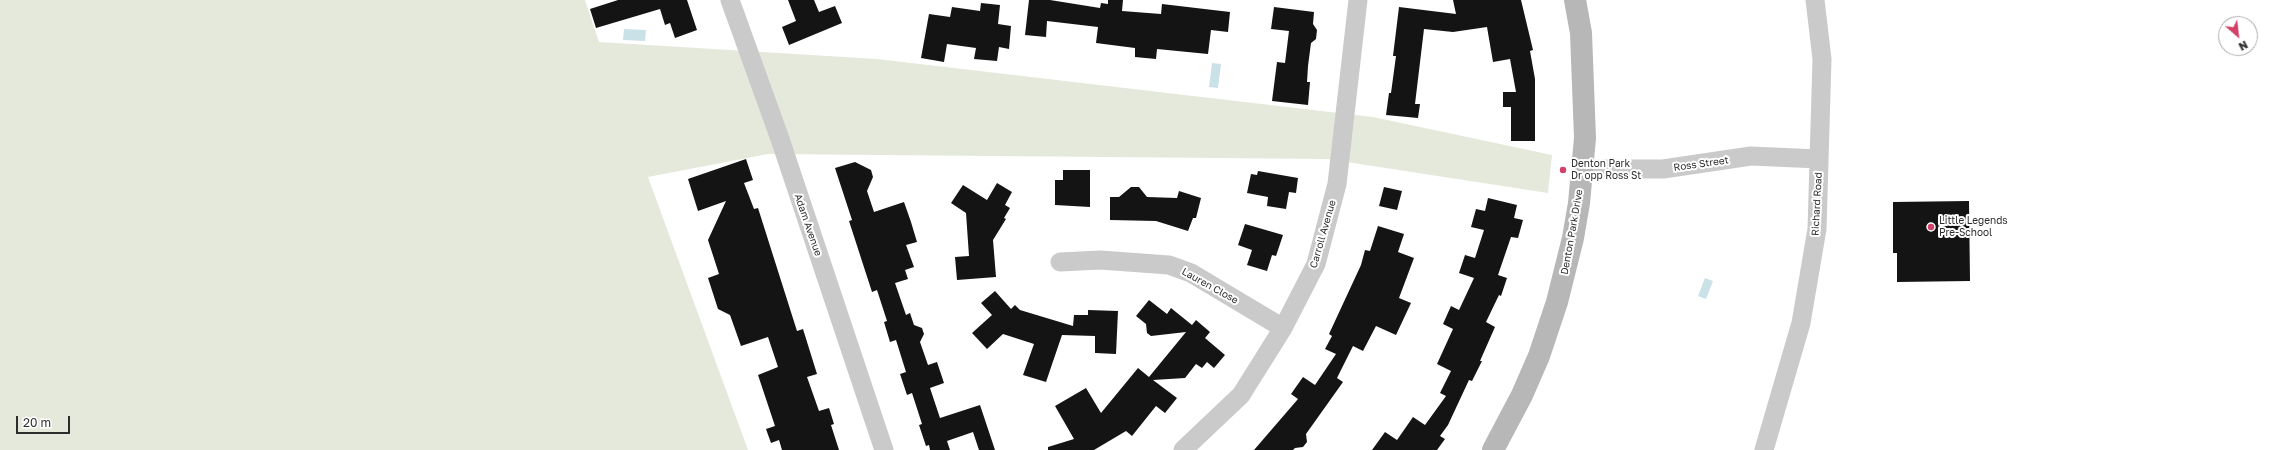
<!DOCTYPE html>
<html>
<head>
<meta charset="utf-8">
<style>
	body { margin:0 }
	#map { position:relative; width:2274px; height:450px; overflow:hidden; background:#fff; font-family:"Golos Text",sans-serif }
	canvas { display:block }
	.north { position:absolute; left:2218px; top:16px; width:40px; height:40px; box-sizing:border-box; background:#fff; border:1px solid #ababab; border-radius:50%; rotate:152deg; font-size:11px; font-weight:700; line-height:16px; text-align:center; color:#2d2d2d }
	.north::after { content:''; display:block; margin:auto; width:14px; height:18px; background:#d24167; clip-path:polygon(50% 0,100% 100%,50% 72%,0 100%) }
	.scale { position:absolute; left:16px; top:416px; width:54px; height:18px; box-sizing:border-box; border:2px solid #2d2d2d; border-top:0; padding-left:5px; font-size:12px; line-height:14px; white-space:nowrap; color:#2d2d2d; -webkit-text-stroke:3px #fff; paint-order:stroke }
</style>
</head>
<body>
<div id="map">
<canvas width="2274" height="450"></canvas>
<div class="north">N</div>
<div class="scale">20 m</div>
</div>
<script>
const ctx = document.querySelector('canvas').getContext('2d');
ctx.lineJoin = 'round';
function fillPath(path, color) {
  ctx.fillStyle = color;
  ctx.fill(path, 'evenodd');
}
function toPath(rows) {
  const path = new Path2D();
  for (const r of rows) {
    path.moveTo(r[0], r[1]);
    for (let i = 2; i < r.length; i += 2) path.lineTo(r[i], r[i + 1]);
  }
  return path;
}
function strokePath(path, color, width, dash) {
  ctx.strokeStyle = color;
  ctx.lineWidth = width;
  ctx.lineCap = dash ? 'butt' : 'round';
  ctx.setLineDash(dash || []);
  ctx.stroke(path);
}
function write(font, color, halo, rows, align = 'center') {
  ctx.font = font + ' "Golos Text",sans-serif';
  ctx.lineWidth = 4;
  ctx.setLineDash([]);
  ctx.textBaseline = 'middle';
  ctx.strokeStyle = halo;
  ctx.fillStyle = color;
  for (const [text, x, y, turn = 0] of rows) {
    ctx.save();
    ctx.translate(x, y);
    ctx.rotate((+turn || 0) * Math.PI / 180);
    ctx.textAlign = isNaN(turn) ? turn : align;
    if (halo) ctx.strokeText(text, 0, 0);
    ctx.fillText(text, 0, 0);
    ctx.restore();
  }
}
const green = toPath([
	[0,0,585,0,599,42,877,59,1373,117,1552,155,1548,193,1327,159,768,154,648,177,748,450,0,450]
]);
const water = toPath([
	[624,29,646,30,645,41,623,40],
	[1212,63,1221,64,1218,88,1209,87],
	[1705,278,1713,281,1706,299,1698,296]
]);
const building = toPath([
	[618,0,687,0,697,30,675,38,670,23,665,25,660,9,596,28,590,9],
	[788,0,814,0,819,12,835,6,842,23,789,45,782,27,796,21],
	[1029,0,1050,0,1100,8,1101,3,1108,4,1108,0,1123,0,1122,11,1161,14,1162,4,1230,12,1228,32,1211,30,1208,54,1157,49,1156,59,1135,57,1135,48,1096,43,1098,27,1047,21,1046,37,1025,35],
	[1453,0,1521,0,1533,50,1530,51,1535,79,1535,141,1511,141,1511,107,1503,107,1503,92,1516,92,1510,59,1493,62,1487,27,1453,32,1424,29,1415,104,1420,104,1418,118,1386,115,1389,93,1391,93,1396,56,1393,56,1399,7,1456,14],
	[981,3,1000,5,998,24,1011,26,1009,49,999,47,997,61,974,59,976,48,947,44,944,62,921,58,929,14,950,17,952,7,980,11],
	[1274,7,1314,12,1313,24,1317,30,1316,39,1311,43,1308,66,1307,82,1310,82,1308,105,1272,101,1277,62,1285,63,1289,31,1271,29],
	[746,159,753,180,744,183,754,209,758,208,797,331,803,329,817,374,807,377,819,411,829,408,834,424,831,425,839,450,782,450,779,440,771,443,766,429,775,426,758,375,778,367,768,337,741,346,730,315,718,309,708,278,719,274,708,240,726,201,698,211,688,179],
	[855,162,871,170,873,177,867,191,874,212,904,202,911,222,917,242,906,245,914,267,905,270,908,279,895,283,906,315,910,313,914,325,922,328,924,334,920,342,928,365,937,362,944,383,930,388,940,418,980,405,995,450,979,450,973,432,947,441,950,450,930,450,929,445,926,446,919,425,922,424,912,393,907,395,900,374,906,372,896,340,890,342,884,322,887,321,877,290,872,292,849,221,852,220,835,168],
	[1063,170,1090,170,1090,207,1055,205,1055,180,1063,180],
	[1258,171,1298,178,1296,193,1289,192,1286,209,1267,206,1268,197,1247,193,1251,174,1257,175],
	[997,183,1012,192,1005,205,1010,208,1004,218,1006,219,993,240,996,277,957,280,955,257,969,256,966,213,951,203,963,185,987,200],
	[1131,187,1139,187,1147,197,1177,198,1179,191,1201,198,1196,218,1193,218,1188,231,1156,221,1110,220,1110,197,1119,197],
	[1384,187,1402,191,1397,210,1379,206],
	[1488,198,1517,205,1514,218,1523,220,1518,238,1511,237,1498,275,1507,278,1501,296,1499,295,1486,322,1495,327,1480,361,1482,361,1472,381,1469,380,1448,425,1440,436,1445,439,1437,450,1372,450,1385,432,1397,440,1413,417,1425,425,1446,396,1440,393,1451,371,1437,364,1453,329,1443,324,1451,306,1459,310,1474,278,1459,273,1465,255,1475,258,1484,230,1471,227,1476,209,1485,211],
	[1969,201,1970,281,1897,282,1897,253,1893,253,1893,202],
	[1245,224,1283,235,1276,256,1272,255,1267,271,1247,265,1252,250,1238,245],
	[1378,226,1404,234,1398,252,1414,258,1399,298,1411,303,1396,335,1376,326,1363,351,1353,346,1337,378,1343,382,1306,434,1307,442,1303,447,1295,448,1293,450,1254,450,1298,399,1291,394,1303,377,1315,385,1336,354,1325,349,1332,336,1329,334,1361,265,1365,250,1370,251],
	[995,291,1011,309,1015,305,1020,310,1073,326,1074,315,1088,315,1088,310,1118,311,1116,354,1095,353,1095,336,1062,335,1046,382,1023,375,1034,344,1003,334,987,349,972,333,992,315,981,303],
	[1149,300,1167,314,1171,308,1192,325,1196,320,1210,332,1205,338,1225,355,1214,368,1207,362,1202,368,1196,364,1185,378,1153,380,1177,398,1165,413,1156,406,1132,436,1126,431,1094,450,1048,450,1048,447,1074,439,1055,406,1086,388,1101,413,1138,368,1149,377,1186,332,1151,336,1147,333,1146,324,1136,316]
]);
const street = toPath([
	[730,0,780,139,884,450],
	[1583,169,1663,169,1751,156,1819,159],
	[1060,262,1100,260,1169,265,1191,273,1283,328],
	[1183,450,1241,395,1283,328,1316,264,1337,184,1358,0],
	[1764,450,1801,323,1817,229,1822,59,1815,0]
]);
const secondary = toPath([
	[1493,450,1522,395,1539,356,1557,302,1573,238,1579,203,1585,138,1581,33,1575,0]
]);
const markers = [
	[1563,170,4,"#d24167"],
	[1931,227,4,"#d24167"]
];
const poiNames = [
	["Denton Park",1571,164],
	["Dr opp Ross St",1571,176],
	["Little Legends",1939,221],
	["Pre-School",1939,233]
];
const streetNames = [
	["Ross Street",1701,164,-8],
	["Richard Road",1817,204,-87],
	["Adam Avenue",808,225,71],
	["Denton Park Drive",1572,232,-80],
	["Carroll Avenue",1323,234,-74],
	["Lauren Close",1210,286,29]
];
fillPath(green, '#e5e9dc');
fillPath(water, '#cae1e7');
fillPath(building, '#141414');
strokePath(street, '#cacaca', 19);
strokePath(secondary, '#b7b7b7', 22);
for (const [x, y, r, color] of markers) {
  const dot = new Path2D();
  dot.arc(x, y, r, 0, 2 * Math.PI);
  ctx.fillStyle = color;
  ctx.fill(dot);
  strokePath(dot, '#fff', 1.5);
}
write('10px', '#2d2d2d', '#fff', poiNames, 'left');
write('10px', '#2d2d2d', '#fff', streetNames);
</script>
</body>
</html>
